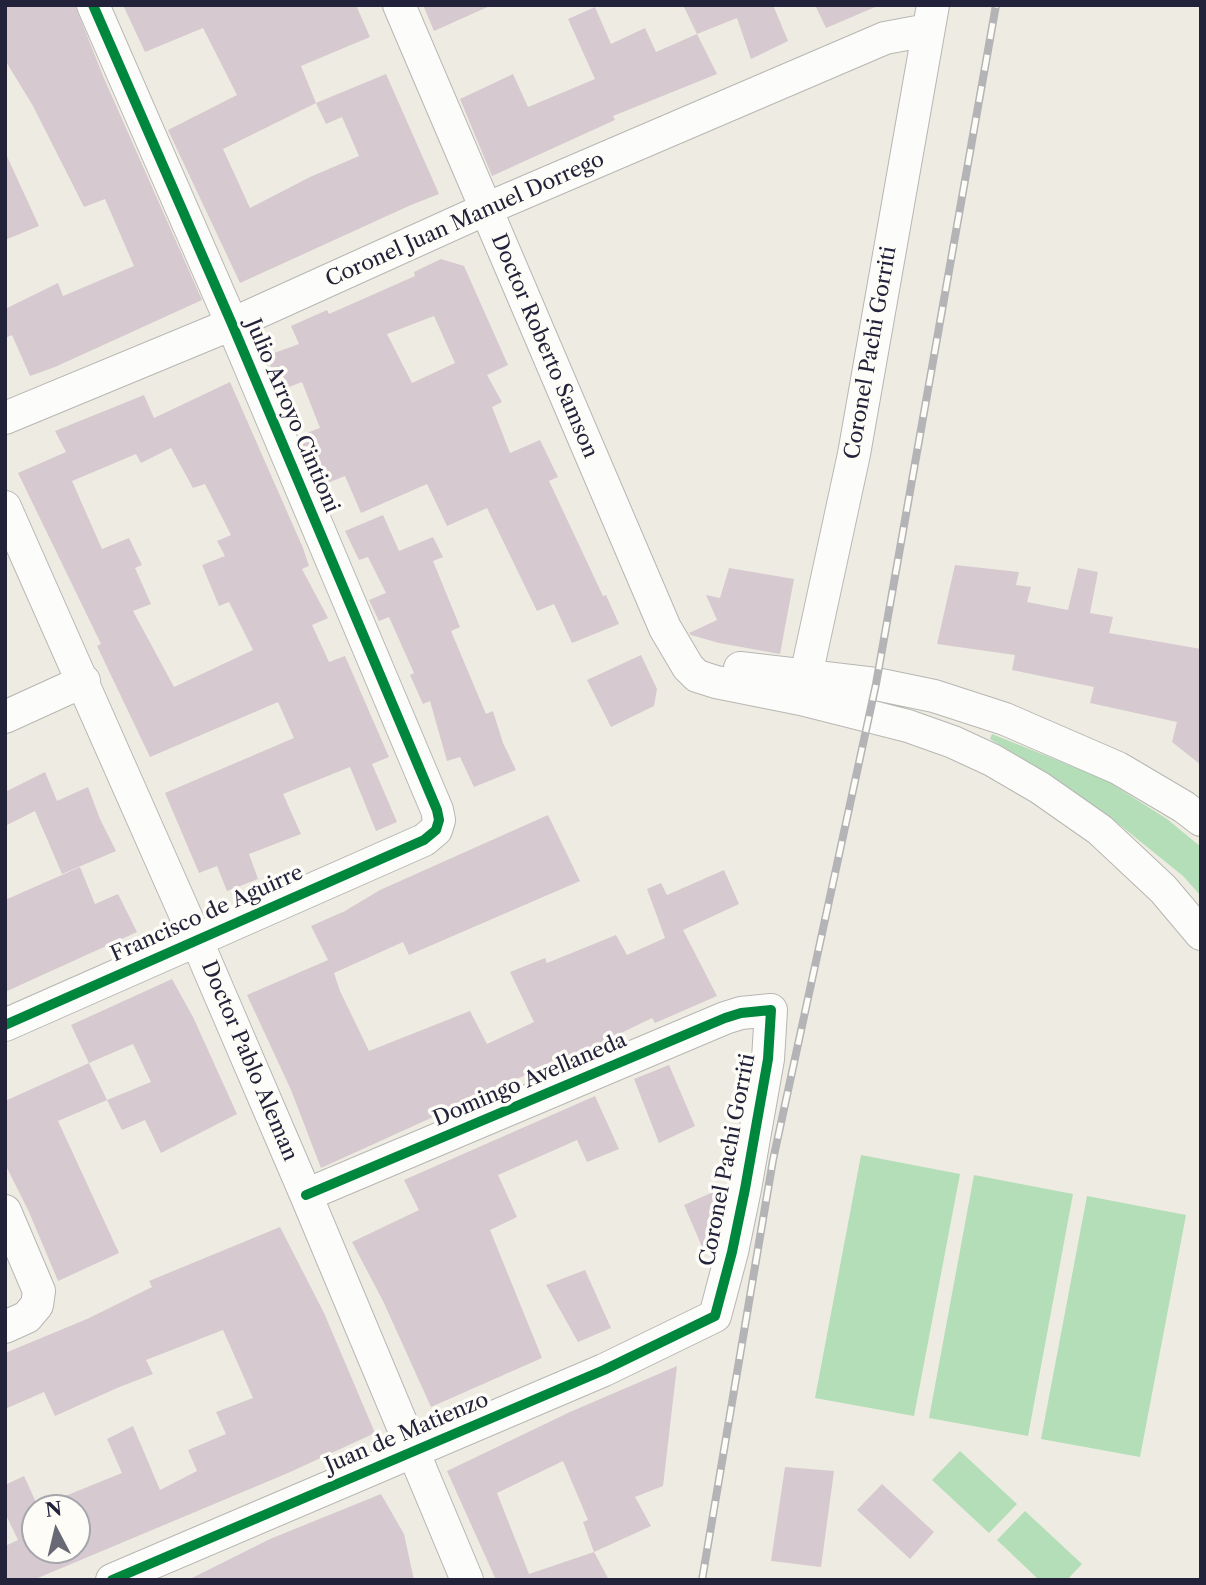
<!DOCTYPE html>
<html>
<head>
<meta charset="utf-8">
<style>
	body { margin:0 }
	#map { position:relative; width:1206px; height:1585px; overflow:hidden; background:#eeece2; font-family:"Libre Caslon Text",serif }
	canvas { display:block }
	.frame { position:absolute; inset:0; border:7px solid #22223b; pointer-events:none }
	.north { position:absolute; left:21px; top:1494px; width:70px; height:70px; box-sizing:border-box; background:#fdfcf7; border:2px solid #a5a5ac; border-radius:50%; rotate:353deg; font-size:19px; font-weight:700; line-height:28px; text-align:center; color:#22223b }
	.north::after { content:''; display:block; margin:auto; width:24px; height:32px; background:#696975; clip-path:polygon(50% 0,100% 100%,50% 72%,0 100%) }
</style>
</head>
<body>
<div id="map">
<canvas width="1206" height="1585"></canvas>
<div class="frame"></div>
<div class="north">N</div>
</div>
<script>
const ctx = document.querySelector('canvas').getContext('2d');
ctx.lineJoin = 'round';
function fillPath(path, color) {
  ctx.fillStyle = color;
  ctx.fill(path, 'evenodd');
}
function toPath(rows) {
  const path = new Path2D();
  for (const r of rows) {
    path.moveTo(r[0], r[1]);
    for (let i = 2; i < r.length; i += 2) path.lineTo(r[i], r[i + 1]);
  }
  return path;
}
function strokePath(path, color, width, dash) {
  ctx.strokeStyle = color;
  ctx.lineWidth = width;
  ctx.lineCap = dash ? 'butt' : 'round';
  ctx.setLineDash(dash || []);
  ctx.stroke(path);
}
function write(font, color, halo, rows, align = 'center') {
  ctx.font = font + ' "Libre Caslon Text",serif';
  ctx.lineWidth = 7;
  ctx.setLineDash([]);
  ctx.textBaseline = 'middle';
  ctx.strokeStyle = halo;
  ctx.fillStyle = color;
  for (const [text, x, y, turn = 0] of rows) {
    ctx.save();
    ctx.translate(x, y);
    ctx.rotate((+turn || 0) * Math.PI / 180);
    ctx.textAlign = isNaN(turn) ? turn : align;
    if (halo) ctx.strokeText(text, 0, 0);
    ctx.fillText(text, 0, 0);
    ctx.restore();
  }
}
const green = toPath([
	[992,734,1104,779,1167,819,1201,847,1201,896,1183,876,1115,821,1047,773,990,739],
	[861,1155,960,1174,914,1416,815,1398],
	[974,1175,1073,1194,1028,1436,929,1418],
	[1087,1196,1186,1215,1140,1457,1041,1439],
	[960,1451,1017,1504,989,1533,932,1480],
	[1025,1511,1082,1564,1067,1580,1039,1580,997,1540]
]);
const building = toPath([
	[5,5,75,5,103,76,202,300,55,367,30,376,12,335,5,338,5,309,58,283,63,296,134,266,105,199,84,207,33,106,5,60],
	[123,5,356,5,370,37,301,66,316,103,386,74,439,194,411,205,240,283,168,130,237,95,203,28,145,52],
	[316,103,326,124,342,117,359,156,310,177,250,208,223,149],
	[423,5,492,5,434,31],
	[683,5,773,5,788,41,751,59,737,18,697,34],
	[815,5,880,5,826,28],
	[595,7,611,44,645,28,656,52,697,34,717,74,613,116,615,120,492,176,460,99,513,74,528,107,595,79,568,19],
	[5,152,39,226,5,240],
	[441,259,464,266,508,365,487,375,502,402,492,407,510,453,540,440,558,477,549,481,603,596,606,595,619,624,572,643,554,604,537,611,487,508,447,526,427,484,361,513,345,476,320,486,299,436,320,428,302,382,281,390,266,356,299,344,291,326,327,310,329,314,415,276,414,272],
	[434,316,455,363,412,383,387,334],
	[230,382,303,548,309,566,302,569,328,618,312,625,329,662,345,656,389,757,372,764,397,822,376,831,350,767,283,794,301,834,249,854,258,879,227,891,217,866,199,873,165,793,294,738,278,702,150,757,97,646,101,644,18,473,66,452,55,431,144,395,154,418],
	[171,448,193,488,205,484,231,535,217,541,225,556,202,565,219,606,229,602,253,650,174,687,133,611,151,604,135,568,142,565,129,538,102,549,72,481,136,454,141,463],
	[383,515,399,551,433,537,443,557,433,561,460,627,451,631,486,714,493,711,503,743,516,770,474,787,460,757,447,761,430,701,423,704,410,675,414,673,389,617,379,621,369,600,386,593,368,557,359,560,345,531],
	[955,565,1019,572,1016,585,1031,587,1027,602,1068,610,1078,568,1098,572,1090,613,1113,617,1109,633,1201,649,1201,765,1172,742,1177,722,1090,703,1094,687,1012,670,1015,655,937,644],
	[729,568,794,579,780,654,719,643,691,635,689,633,717,620,706,595,720,598],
	[641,655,657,689,654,706,611,727,587,680],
	[45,772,57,801,88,787,100,819,116,851,62,874,35,811,5,826,5,792],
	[548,815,580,881,409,955,403,942,334,973,340,991,369,1051,470,1011,487,1044,534,1022,510,972,545,958,547,963,616,935,627,955,665,938,647,889,661,883,667,895,724,870,739,904,683,930,717,996,655,1023,652,1018,586,1050,585,1048,321,1168,291,1090,247,995,328,960,311,926,345,911,380,890],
	[80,867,95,904,118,894,137,932,5,992,5,900],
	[172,979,193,1017,237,1114,161,1153,145,1120,122,1130,107,1100,151,1082,133,1044,89,1063,71,1025],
	[89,1063,107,1100,58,1121,119,1253,58,1281,29,1212,5,1164,5,1101],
	[669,1065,695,1126,659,1143,634,1079],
	[595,1096,619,1149,587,1162,577,1140,498,1175,517,1217,490,1230,542,1358,431,1407,383,1301,352,1242,419,1210,404,1180],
	[722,1188,706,1256,684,1205],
	[280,1227,324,1313,375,1433,288,1473,33,1580,5,1580,5,1546,18,1540,5,1513,5,1485,24,1476,35,1500,35,1550,77,1550,77,1508,38,1507,122,1473,107,1439,133,1426,160,1490,197,1471,188,1450,226,1434,216,1412,253,1398,223,1330,146,1360,153,1374,117,1388,55,1416,44,1392,5,1409,5,1353,87,1319,152,1287,149,1281],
	[585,1270,611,1328,578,1342,546,1285],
	[677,1366,663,1486,635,1497,651,1526,594,1552,609,1580,496,1580,447,1471,570,1412],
	[563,1461,588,1520,583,1522,594,1552,529,1574,497,1493],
	[785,1467,834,1471,821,1567,771,1561],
	[882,1484,934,1532,910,1559,857,1510],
	[381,1494,404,1534,414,1580,188,1580,270,1539]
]);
const minor = toPath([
	[399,5,665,628,688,667,697,676,716,682,801,699,908,726,953,742,992,760,1040,788,1100,830,1163,889,1201,934],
	[5,418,232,324,486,209,885,38,928,30],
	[5,507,196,939,306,1195,467,1580],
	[740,668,876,684,934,696,1005,719,1118,768,1184,807,1201,820],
	[801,699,854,454,933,5],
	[5,717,84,681],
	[5,1025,424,840,436,830,439,820,437,810,232,324,93,5],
	[5,1211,39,1291,37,1305,27,1317,5,1327],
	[112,1580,604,1370,715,1316,732,1252,745,1189,768,1059,771,1010,741,1013,725,1018,306,1195]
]);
const rail = toPath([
	[702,1580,773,1160,876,684,996,5]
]);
const cycleway = toPath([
	[5,1025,424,840,436,830,439,820,437,810,232,324,93,5],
	[112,1580,604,1370,715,1316,732,1252,745,1189,768,1059,771,1010,741,1013,725,1018,306,1195]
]);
const streetNames = [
	["Coronel Juan Manuel Dorrego",465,220,-24],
	["Doctor Roberto Samson",544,346,67],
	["Coronel Pachi Gorriti",871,353,-80],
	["Julio Arroyo Cintioni",292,416,67],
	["Francisco de Aguirre",207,914,-24],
	["Doctor Pablo Aleman",249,1061,67],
	["Domingo Avellaneda",530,1080,-23],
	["Coronel Pachi Gorriti",728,1160,-79],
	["Juan de Matienzo",407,1433,-23]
];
fillPath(green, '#b3deb7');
fillPath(building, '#d6c9cf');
strokePath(minor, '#b7b6b2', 34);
strokePath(minor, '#fcfcfb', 32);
strokePath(rail, '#b4b4b6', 8);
strokePath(rail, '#fdfcf7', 5, [16]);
strokePath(cycleway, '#00873e', 10);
write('21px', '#22223b', '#fdfcf7', streetNames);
</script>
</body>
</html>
